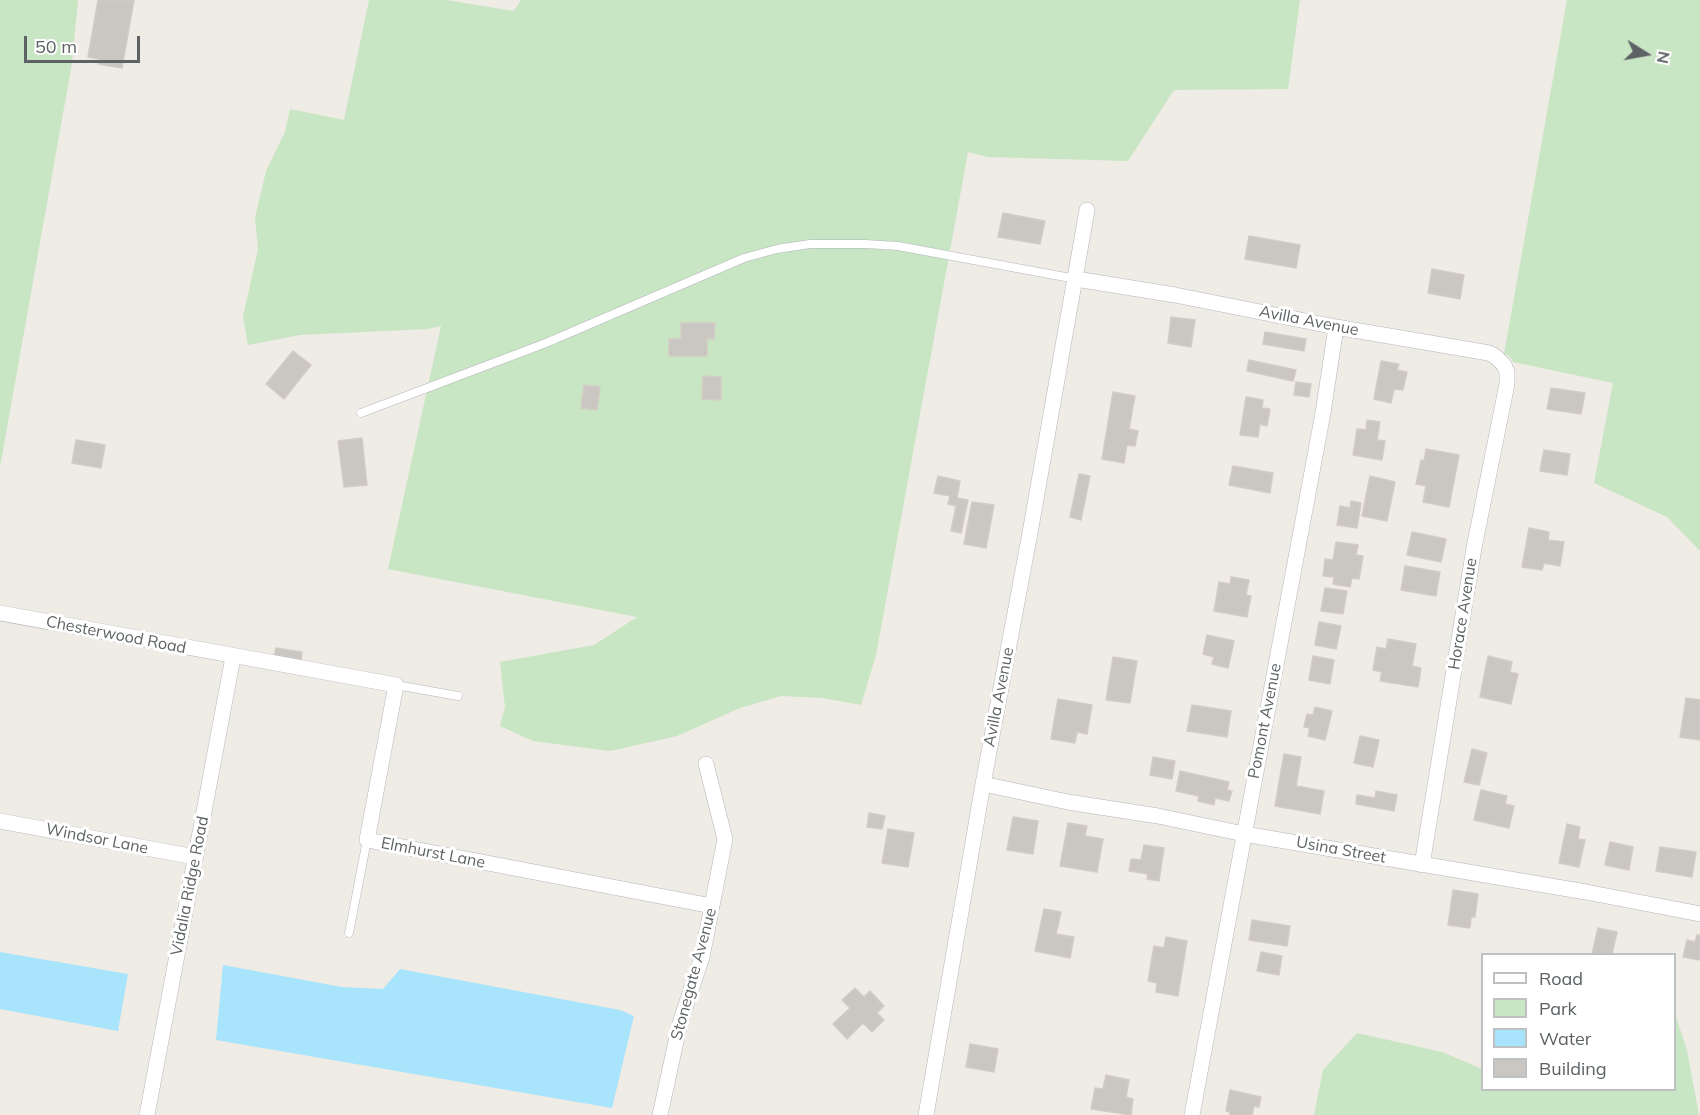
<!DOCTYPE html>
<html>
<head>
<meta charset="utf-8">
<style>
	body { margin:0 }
	#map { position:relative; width:1700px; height:1115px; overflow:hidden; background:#efebe5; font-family:Mulish,sans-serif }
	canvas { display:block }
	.legend { position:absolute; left:1481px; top:953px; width:195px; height:138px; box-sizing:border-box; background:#fff; border:2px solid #bec0c1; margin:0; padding:8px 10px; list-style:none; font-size:18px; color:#5d6265 }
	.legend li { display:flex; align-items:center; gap:12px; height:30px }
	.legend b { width:30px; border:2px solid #bec0c1 }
	.north { position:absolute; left:1616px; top:24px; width:60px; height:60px; -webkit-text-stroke:4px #fff; paint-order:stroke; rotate:101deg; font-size:16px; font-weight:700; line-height:24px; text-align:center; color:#5d6265 }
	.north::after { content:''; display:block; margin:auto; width:21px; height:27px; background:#5d6265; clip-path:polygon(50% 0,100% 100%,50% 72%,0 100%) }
	.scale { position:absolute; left:24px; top:36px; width:116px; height:27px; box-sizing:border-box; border:3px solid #5d6265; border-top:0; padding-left:8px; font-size:18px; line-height:21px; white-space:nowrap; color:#5d6265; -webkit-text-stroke:4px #fff; paint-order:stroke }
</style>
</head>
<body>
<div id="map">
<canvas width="1700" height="1115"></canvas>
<ul class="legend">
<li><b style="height:8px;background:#fff"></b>Road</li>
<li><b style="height:16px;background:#c8e6c3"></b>Park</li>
<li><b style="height:16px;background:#a8e4fc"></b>Water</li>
<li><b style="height:16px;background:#cac6c2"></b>Building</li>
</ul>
<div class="north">N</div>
<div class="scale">50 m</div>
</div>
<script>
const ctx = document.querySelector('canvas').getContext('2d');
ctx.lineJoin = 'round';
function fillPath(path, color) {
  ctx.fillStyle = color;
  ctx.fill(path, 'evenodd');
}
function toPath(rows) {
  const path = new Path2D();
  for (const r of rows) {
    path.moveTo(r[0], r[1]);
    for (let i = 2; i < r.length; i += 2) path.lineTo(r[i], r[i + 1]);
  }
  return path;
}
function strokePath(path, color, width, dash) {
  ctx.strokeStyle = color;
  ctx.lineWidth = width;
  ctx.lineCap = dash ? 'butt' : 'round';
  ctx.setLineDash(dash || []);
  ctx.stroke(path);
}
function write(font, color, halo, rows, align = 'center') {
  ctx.font = font + ' Mulish,sans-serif';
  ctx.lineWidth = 6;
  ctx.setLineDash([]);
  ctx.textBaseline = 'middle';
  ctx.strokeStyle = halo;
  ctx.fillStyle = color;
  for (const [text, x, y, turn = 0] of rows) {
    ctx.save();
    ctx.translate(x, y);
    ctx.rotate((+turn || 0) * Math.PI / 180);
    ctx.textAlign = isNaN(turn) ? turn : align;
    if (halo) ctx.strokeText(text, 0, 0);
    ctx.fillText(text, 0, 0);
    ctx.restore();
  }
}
const green = toPath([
	[0,0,78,0,72,63,0,467],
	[369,0,446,0,514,11,521,0,1300,0,1288,89,1174,90,1128,161,988,157,968,152,876,655,861,705,823,698,781,696,740,708,677,736,610,751,533,741,500,726,505,707,500,662,594,645,637,617,388,569,441,326,427,329,300,335,248,345,243,317,258,249,255,218,266,171,285,132,290,109,344,120],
	[1567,0,1700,0,1700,551,1667,517,1594,483,1613,383,1513,362,1509,355,1504,354],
	[1675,1014,1687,1050,1699,1115,1314,1115,1323,1070,1357,1033,1442,1052,1482,1069,1482,1090,1674,1090]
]);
const water = toPath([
	[0,952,128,974,118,1031,0,1009],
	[223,965,342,987,383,989,400,969,620,1010,634,1016,612,1108,216,1040]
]);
const building = toPath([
	[98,0,134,0,122,68,98,64,99,59,88,57,98,0],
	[1003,213,1045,221,1040,244,998,237,1003,213],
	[1249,236,1300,245,1296,268,1245,259,1249,236],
	[1432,269,1464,275,1460,299,1428,293,1432,269],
	[1171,317,1195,320,1191,347,1168,343,1171,317],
	[681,323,715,323,714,339,707,339,707,356,669,356,669,339,681,339,681,323],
	[1265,332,1306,339,1304,351,1263,344,1265,332],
	[293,351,311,365,284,399,266,384,293,351],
	[1249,360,1296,370,1293,381,1247,371,1249,360],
	[1381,361,1399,364,1397,370,1407,372,1403,390,1394,389,1391,403,1374,399,1381,361],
	[703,376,721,377,721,400,702,399,703,376],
	[1296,382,1311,384,1309,397,1294,395,1296,382],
	[584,385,600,387,597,410,581,408,584,385],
	[1551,388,1585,393,1581,414,1547,409,1551,388],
	[1113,392,1135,396,1129,429,1138,431,1135,446,1127,445,1124,463,1102,459,1113,392],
	[1246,397,1263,400,1262,408,1270,409,1267,426,1260,424,1258,437,1240,435,1246,397],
	[1367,420,1380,422,1377,440,1385,441,1382,460,1353,455,1357,429,1366,430,1367,420],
	[362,438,367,485,344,487,338,441,362,438],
	[76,440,105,445,101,468,72,463,76,440],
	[1426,449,1459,455,1449,507,1423,502,1426,486,1416,484,1421,460,1424,461,1426,449],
	[1544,450,1570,454,1567,475,1540,471,1544,450],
	[1233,466,1273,473,1270,493,1229,485,1233,466],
	[1079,474,1090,476,1081,520,1070,517,1079,474],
	[938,476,960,481,957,498,968,500,961,533,951,531,956,506,948,504,950,496,934,493,938,476],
	[1370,476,1395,482,1387,521,1362,516,1370,476],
	[1351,501,1361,503,1357,528,1337,525,1340,506,1350,508,1351,501],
	[972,502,994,505,986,548,964,544,972,502],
	[1529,528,1549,532,1548,540,1564,542,1560,566,1544,563,1542,570,1522,567,1529,528],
	[1412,532,1446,539,1441,562,1407,555,1412,532],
	[1336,542,1358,545,1356,555,1363,556,1359,579,1352,578,1350,587,1333,584,1334,577,1323,576,1325,559,1333,560,1336,542],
	[1405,566,1440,572,1436,596,1401,590,1405,566],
	[1231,577,1249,580,1246,595,1251,596,1247,617,1214,611,1219,582,1230,584,1231,577],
	[1325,588,1347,591,1343,614,1321,611,1325,588],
	[1319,622,1341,626,1336,649,1315,645,1319,622],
	[1207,635,1234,641,1228,668,1212,664,1214,657,1203,654,1207,635],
	[1388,639,1416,644,1412,666,1421,668,1418,687,1380,681,1382,672,1373,670,1377,647,1386,649,1388,639],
	[276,648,302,652,301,661,274,657,276,648],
	[1313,656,1334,660,1330,684,1309,680,1313,656],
	[1488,656,1512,662,1510,672,1518,674,1511,704,1480,697,1488,656],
	[1113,657,1137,661,1130,703,1106,700,1113,657],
	[1686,698,1700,700,1700,740,1680,737,1686,698],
	[1058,699,1092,705,1087,734,1077,732,1075,743,1051,739,1058,699],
	[1192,705,1231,711,1227,737,1187,731,1192,705],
	[1315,707,1332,711,1325,740,1308,736,1310,728,1304,727,1307,714,1313,715,1315,707],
	[1360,736,1379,740,1373,767,1354,763,1360,736],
	[1472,749,1487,753,1479,785,1464,782,1472,749],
	[1284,754,1301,757,1296,786,1324,791,1320,814,1275,806,1284,754],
	[1153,757,1175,761,1172,779,1150,775,1153,757],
	[1180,771,1229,782,1227,790,1232,791,1229,801,1215,798,1214,805,1198,801,1199,796,1176,791,1180,771],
	[1481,790,1507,796,1505,804,1514,806,1509,828,1474,820,1481,790],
	[1376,791,1397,795,1394,811,1356,804,1357,795,1375,798,1376,791],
	[869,813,885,816,882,829,867,827,869,813],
	[1013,817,1038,821,1033,854,1007,850,1013,817],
	[1068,823,1087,826,1085,836,1103,839,1097,872,1060,866,1068,823],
	[1567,824,1580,827,1578,839,1585,840,1579,867,1559,863,1567,824],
	[888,829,914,833,908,867,882,863,888,829],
	[1610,842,1633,847,1629,870,1605,865,1610,842],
	[1144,845,1164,848,1159,881,1147,879,1148,874,1129,871,1131,859,1141,860,1144,845],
	[1660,847,1696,852,1692,877,1656,871,1660,847],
	[1453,890,1478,894,1475,917,1471,917,1470,928,1448,925,1453,890],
	[1044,909,1061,912,1056,934,1074,937,1070,958,1035,951,1044,909],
	[1252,920,1290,926,1287,946,1249,940,1252,920],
	[1598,928,1617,932,1612,954,1592,954,1598,928],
	[1697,935,1700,935,1700,960,1683,957,1687,940,1695,942,1697,935],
	[1166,937,1187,941,1178,996,1156,992,1157,983,1148,981,1154,946,1164,948,1166,937],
	[1261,952,1282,956,1279,975,1257,971,1261,952],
	[855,988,864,997,870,991,884,1006,877,1013,884,1020,872,1032,863,1023,847,1039,833,1024,850,1008,842,1000,855,988],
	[970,1044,998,1049,994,1072,966,1067,970,1044],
	[1106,1075,1129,1080,1126,1097,1133,1099,1131,1115,1091,1109,1095,1088,1103,1089,1106,1075],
	[1230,1090,1261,1097,1259,1107,1254,1106,1252,1115,1230,1115,1230,1112,1226,1111,1230,1090]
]);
const service = toPath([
	[361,413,546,343,744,258,777,249,810,244,865,244,898,246,1076,279],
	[396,685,458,696],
	[349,933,367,840]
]);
const minor = toPath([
	[1076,279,1175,295,1336,327,1489,353,1496,357,1504,365,1507,372,1507,384,1474,548,1422,865],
	[0,613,396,685,367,840,712,906],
	[983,784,1068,802,1158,816,1244,834,1586,892,1700,914],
	[0,821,195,857],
	[147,1115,233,657],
	[660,1115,680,1023,702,957,725,839,706,764],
	[926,1115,983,784,1030,533,1087,210],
	[1192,1115,1323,413,1336,327]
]);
const streetNames = [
	["Avilla Avenue",1309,321,11],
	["Horace Avenue",1463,614,-81],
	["Chesterwood Road",116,635,11],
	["Avilla Avenue",999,697,-79],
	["Pomont Avenue",1265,721,-79],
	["Windsor Lane",97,839,11],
	["Usina Street",1341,850,10],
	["Elmhurst Lane",433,853,11],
	["Vidalia Ridge Road",190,886,-79],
	["Stonegate Avenue",694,974,-75]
];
fillPath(green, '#c8e6c3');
fillPath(water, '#a8e4fc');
fillPath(building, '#cac6c2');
strokePath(building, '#d3ccc4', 1.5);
strokePath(service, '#b3b6ba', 9);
strokePath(minor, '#b3b6ba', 16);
strokePath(service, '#fff', 8);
strokePath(minor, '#fff', 15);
write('16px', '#5d6265', '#fff', streetNames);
</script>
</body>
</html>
